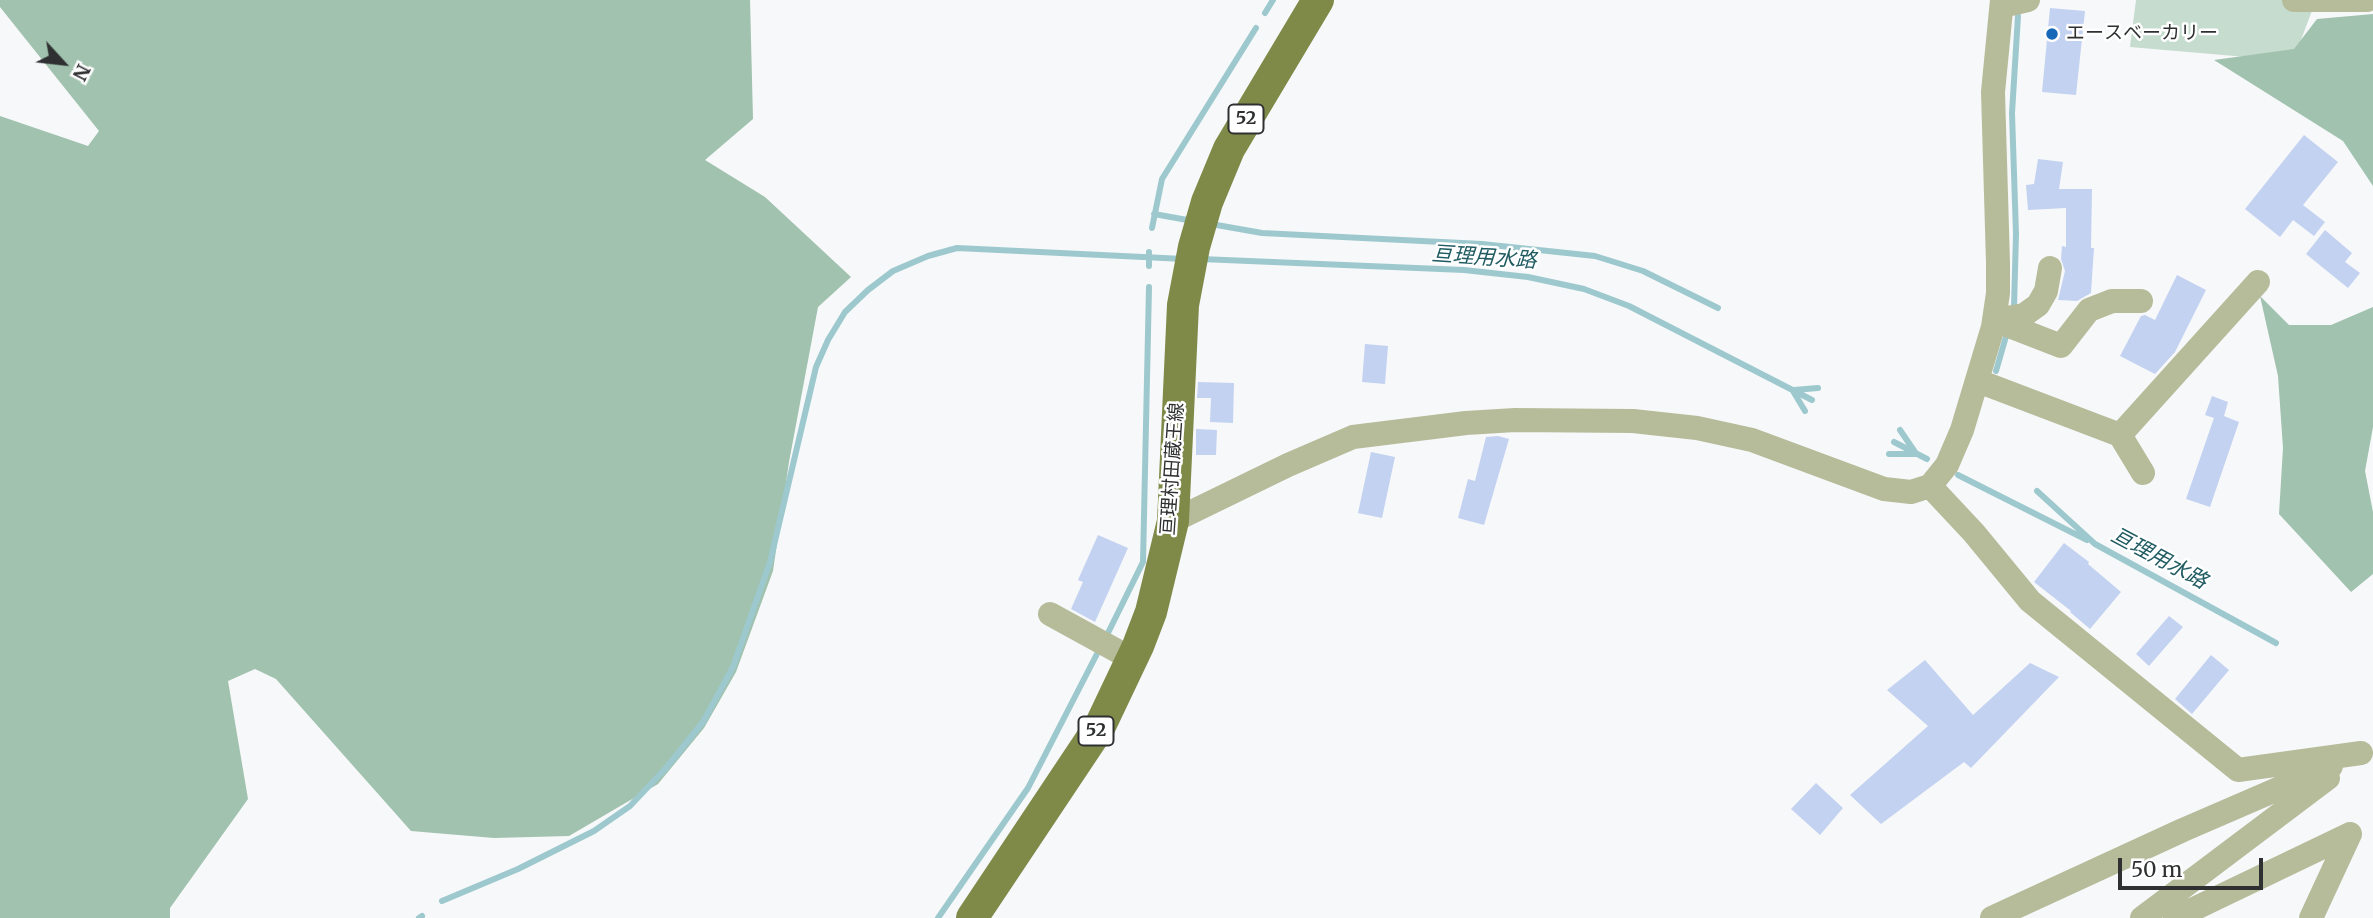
<!DOCTYPE html>
<html>
<head>
<meta charset="utf-8">
<style>
	body { margin:0 }
	#map { position:relative; width:2373px; height:918px; overflow:hidden; background:#f7f8fa; font-family:Merriweather,serif }
	canvas { display:block }
	.north { position:absolute; left:28px; top:28px; width:70px; height:70px; -webkit-text-stroke:5px #fff; paint-order:stroke; rotate:117deg; font-size:19px; font-weight:700; line-height:28px; text-align:center; color:#2f3031 }
	.north::after { content:''; display:block; margin:auto; width:24px; height:32px; background:#2f3031; clip-path:polygon(50% 0,100% 100%,50% 72%,0 100%) }
	.scale { position:absolute; left:2118px; top:858px; width:145px; height:32px; box-sizing:border-box; border:4px solid #2f3031; border-top:0; padding-left:9px; font-size:21px; line-height:24px; white-space:nowrap; color:#2f3031; -webkit-text-stroke:5px #fff; paint-order:stroke }
</style>
</head>
<body>
<div id="map">
<canvas width="2373" height="918"></canvas>
<div class="north">N</div>
<div class="scale">50 m</div>
</div>
<script>
const ctx = document.querySelector('canvas').getContext('2d');
ctx.lineJoin = 'round';
function fillPath(path, color) {
  ctx.fillStyle = color;
  ctx.fill(path, 'evenodd');
}
function toPath(rows) {
  const path = new Path2D();
  for (const r of rows) {
    path.moveTo(r[0], r[1]);
    for (let i = 2; i < r.length; i += 2) path.lineTo(r[i], r[i + 1]);
  }
  return path;
}
function strokePath(path, color, width, dash) {
  ctx.strokeStyle = color;
  ctx.lineWidth = width;
  ctx.lineCap = dash ? 'butt' : 'round';
  ctx.setLineDash(dash || []);
  ctx.stroke(path);
}
function write(font, color, halo, rows, align = 'center') {
  ctx.font = font + ' Merriweather,"Noto Sans JP",serif';
  ctx.lineWidth = 5;
  ctx.setLineDash([]);
  ctx.textBaseline = 'middle';
  ctx.strokeStyle = halo;
  ctx.fillStyle = color;
  for (const [text, x, y, turn = 0] of rows) {
    ctx.save();
    ctx.translate(x, y);
    ctx.rotate((+turn || 0) * Math.PI / 180);
    ctx.textAlign = isNaN(turn) ? turn : align;
    if (halo) ctx.strokeText(text, 0, 0);
    ctx.fillText(text, 0, 0);
    ctx.restore();
  }
}
const green = toPath([
	[2136,0,2316,0,2293,61,2130,47]
]);
const forest = toPath([
	[0,0,750,0,753,119,705,160,765,197,851,277,818,307,789,462,773,571,736,672,704,728,658,784,569,836,494,838,411,831,276,679,255,669,228,681,248,799,170,908,170,918,0,918,0,116,88,146,99,131,0,7],
	[2373,14,2373,186,2343,141,2214,60,2294,49,2317,19],
	[2260,296,2289,325,2331,325,2373,307,2373,427,2365,471,2373,512,2373,574,2351,592,2279,514,2283,448,2278,376]
]);
const stream = toPath([
	[1265,13,1273,0],
	[1154,214,1193,221],
	[1211,224,1262,233,1482,244,1595,256,1643,271,1718,308],
	[1152,228,1162,179,1256,28],
	[1201,259,1464,270,1528,277,1584,289,1629,306,1812,400],
	[1149,266,1149,252],
	[2014,307,2016,234,2012,113,2018,16],
	[1996,371,2007,333],
	[1794,390,1818,388],
	[1793,391,1805,411],
	[1900,430,1915,452],
	[1894,442,1927,459],
	[1889,454,1915,454],
	[1958,475,2087,540],
	[2037,491,2095,544,2276,643],
	[1106,637,1143,562,1149,287],
	[442,901,518,869,594,831,630,806,666,768,703,722,733,667,770,562,816,367,828,340,845,312,868,290,893,271,928,256,957,248,1184,259],
	[419,918,422,916],
	[938,918,1028,788,1099,650]
]);
const building = toPath([
	[2050,8,2085,11,2076,95,2042,92],
	[2304,135,2338,162,2303,205,2325,222,2314,236,2293,220,2280,237,2245,209],
	[2038,159,2063,162,2059,189,2092,189,2091,248,2094,248,2091,293,2077,301,2058,300,2065,271,2061,259,2062,246,2066,247,2066,208,2028,210,2026,185,2034,184],
	[2325,230,2352,253,2345,262,2360,273,2348,288,2306,254],
	[2177,275,2206,290,2175,352,2155,374,2120,356,2141,316,2145,315,2155,320],
	[1365,344,1388,346,1385,384,1362,382],
	[1198,382,1234,383,1233,423,1210,422,1211,398,1197,398],
	[2212,396,2228,402,2224,416,2239,422,2210,507,2186,499,2214,418,2205,415],
	[1196,429,1217,430,1216,455,1196,455],
	[1498,436,1509,439,1484,525,1458,518,1468,479,1475,481,1486,437],
	[1371,452,1395,457,1382,518,1358,513],
	[1098,535,1128,548,1095,622,1071,609,1083,582,1078,580],
	[2064,543,2089,562,2088,564,2121,592,2090,629,2070,612,2071,611,2034,582],
	[2169,616,2183,627,2149,666,2136,654],
	[2211,655,2229,670,2192,714,2175,699],
	[1925,660,1973,715,2030,663,2059,677,1971,768,1964,762,1881,824,1850,795,1928,726,1887,690],
	[1816,783,1843,808,1820,835,1791,809]
]);
const minor = toPath([
	[2294,0,2367,0],
	[2002,6,2028,0],
	[1994,320,2061,346,2089,310,2112,301,2141,301],
	[1995,320,2024,315,2038,305,2046,291,2050,268],
	[1978,381,2120,435,2258,282],
	[2120,435,2143,473],
	[1930,486,1974,533,2030,601,2238,770,2361,753],
	[1173,521,1288,465,1353,437,1466,423,1515,420,1633,421,1697,428,1752,440,1884,489,1911,492,1930,486,1947,465,1962,430,1993,327,1998,293,1998,263,1993,92,2002,0],
	[1050,614,1132,659],
	[1992,918,2183,830,2331,766],
	[2142,918,2328,778],
	[2175,918,2350,834],
	[2311,918,2350,834]
]);
const major = toPath([
	[972,918,1100,726,1138,646,1151,612,1173,521,1183,305,1194,247,1207,202,1229,149,1318,0]
]);
const markers = [
	[2052,34,7,"#1768b6"]
];
const shields = [
	[1246,119,35],
	[1096,731,35]
];
const shieldNames = [
	["52",1246,119],
	["52",1096,731]
];
const poiNames = [
	["エースベーカリー",2066,34]
];
const streetNames = [
	["亘理村田蔵王線",1173,469,-86]
];
const waterNames = [
	["亘理用水路",1484,258,4],
	["亘理用水路",2159,559,28]
];
fillPath(green, '#c5dcce');
fillPath(forest, '#a0c2ae');
strokePath(stream, '#9dc9ce', 6);
fillPath(building, '#c3d2f1');
strokePath(minor, '#b6bc9a', 24);
strokePath(major, '#7f8a48', 32);
for (const [x, y, r, color] of markers) {
  const dot = new Path2D();
  dot.arc(x, y, r, 0, 2 * Math.PI);
  ctx.fillStyle = color;
  ctx.fill(dot);
  strokePath(dot, '#fff', 2.5);
}
for (const [x, y, w] of shields) {
  const box = new Path2D();
  box.roundRect(x - w / 2, y - 14.5, w, 29, 5);
  ctx.fillStyle = '#fff';
  ctx.fill(box);
  strokePath(box, '#2f3031', 2);
}
write('bold 18px', '#2f3031', null, shieldNames);
write('19px', '#2f3031', '#fff', poiNames, 'left');
write('19px', '#2f3031', '#fff', streetNames);
write('italic 21px', '#205c62', '#fff', waterNames);
</script>
</body>
</html>
